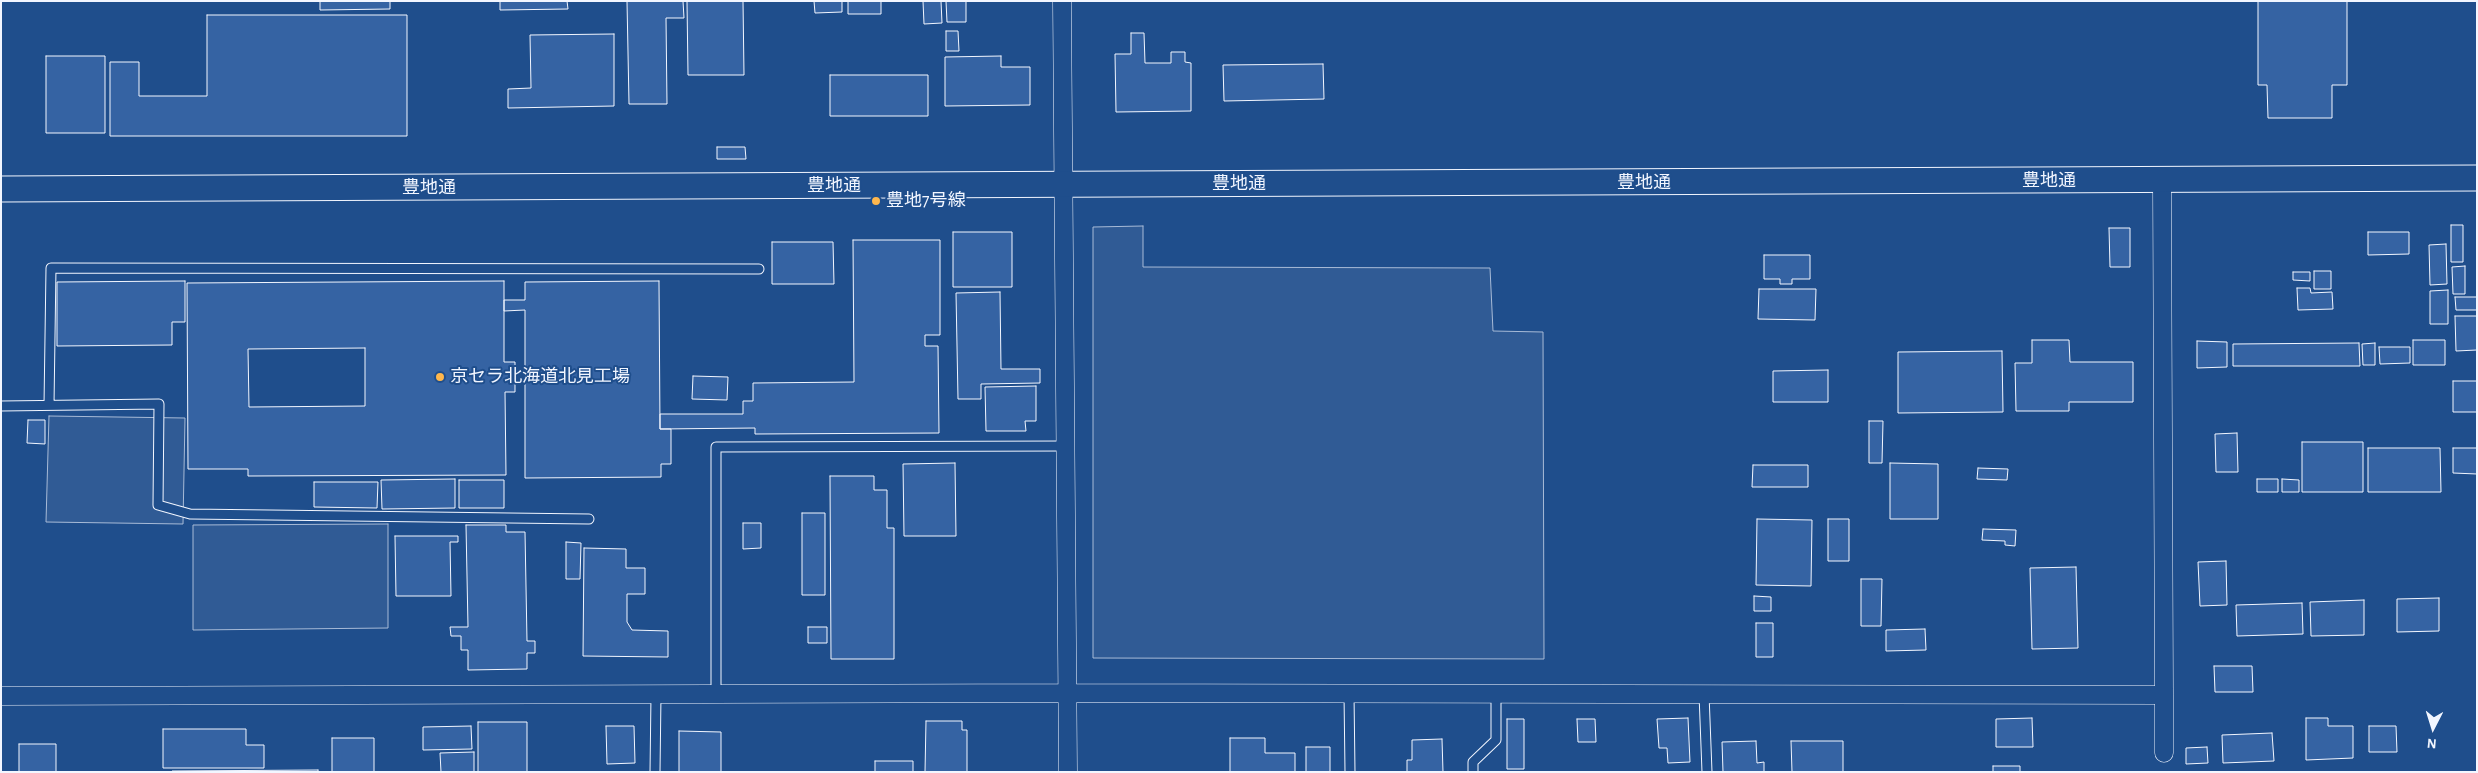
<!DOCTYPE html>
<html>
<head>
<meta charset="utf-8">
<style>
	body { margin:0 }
	#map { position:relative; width:2478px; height:773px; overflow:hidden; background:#1f4e8c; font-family:"Alegreya Sans",sans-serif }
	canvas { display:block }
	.frame { position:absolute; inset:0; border:2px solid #f2f6ff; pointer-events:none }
	.north { position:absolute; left:2408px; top:703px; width:50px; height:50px; -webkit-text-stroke:4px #1f4e8c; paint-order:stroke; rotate:185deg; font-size:14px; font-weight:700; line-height:20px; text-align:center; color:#f2f6ff }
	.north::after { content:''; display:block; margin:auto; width:18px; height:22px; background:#f2f6ff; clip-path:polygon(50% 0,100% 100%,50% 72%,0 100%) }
</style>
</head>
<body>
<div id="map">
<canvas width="2478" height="773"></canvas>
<div class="frame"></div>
<div class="north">N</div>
</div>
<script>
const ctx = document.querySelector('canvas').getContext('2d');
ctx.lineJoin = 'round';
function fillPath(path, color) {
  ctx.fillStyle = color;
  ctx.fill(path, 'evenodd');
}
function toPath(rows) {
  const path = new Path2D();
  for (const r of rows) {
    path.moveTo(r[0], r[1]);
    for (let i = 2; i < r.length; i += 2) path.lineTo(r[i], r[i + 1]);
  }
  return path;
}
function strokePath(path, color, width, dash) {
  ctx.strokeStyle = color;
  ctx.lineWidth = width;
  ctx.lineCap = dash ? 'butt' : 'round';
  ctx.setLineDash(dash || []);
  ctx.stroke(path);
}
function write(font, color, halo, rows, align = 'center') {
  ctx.font = font + ' "Alegreya Sans","Noto Sans JP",sans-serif';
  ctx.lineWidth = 4;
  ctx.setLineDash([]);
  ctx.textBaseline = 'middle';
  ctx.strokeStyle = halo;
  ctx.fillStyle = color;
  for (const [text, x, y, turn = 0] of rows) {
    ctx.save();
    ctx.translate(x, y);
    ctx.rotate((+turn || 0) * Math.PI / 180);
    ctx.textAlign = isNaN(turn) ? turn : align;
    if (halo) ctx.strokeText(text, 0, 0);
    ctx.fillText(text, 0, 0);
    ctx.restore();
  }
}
const built = toPath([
	[1143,226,1143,267,1490,268,1493,331,1543,332,1544,659,1093,658,1093,227,1143,226],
	[49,416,185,418,183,524,46,522,49,416],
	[388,524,388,628,193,630,193,525,388,524]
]);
const building = toPath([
	[320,1,390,1,390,9,320,10,320,1],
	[500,1,567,1,568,9,500,10,500,1],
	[627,1,683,1,684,18,666,18,667,104,629,104,627,1],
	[687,1,743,1,744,75,688,75,687,1],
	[814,1,842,1,842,12,815,13,814,1],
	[848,1,881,1,881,14,848,14,848,1],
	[923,1,941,1,942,23,924,24,923,1],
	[946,1,966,1,966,22,947,22,946,1],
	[2258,1,2347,1,2347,85,2332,85,2332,118,2268,118,2267,85,2258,85,2258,1],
	[207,15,407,15,407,136,110,136,110,62,139,62,139,96,207,96,207,15],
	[946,31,958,31,959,51,946,51,946,31],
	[1131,33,1144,33,1145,63,1171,63,1171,52,1185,52,1185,62,1191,63,1191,111,1116,112,1115,54,1131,54,1131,33],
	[614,34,614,106,508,108,508,89,531,88,530,35,614,34],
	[46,56,105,56,105,133,46,133,46,56],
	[1001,56,1001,67,1030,67,1030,105,945,106,945,57,1001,56],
	[1323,64,1324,99,1224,101,1223,65,1323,64],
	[830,75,928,75,928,116,830,116,830,75],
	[717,147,745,147,746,159,717,159,717,147],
	[2451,225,2463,225,2463,262,2451,262,2451,225],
	[2109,228,2130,228,2130,267,2110,267,2109,228],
	[953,232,1012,232,1012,287,953,287,953,232],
	[2368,232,2409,232,2409,254,2368,255,2368,232],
	[853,240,940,240,940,335,925,335,925,346,938,346,939,433,755,434,755,428,660,429,660,414,743,414,743,401,753,401,753,383,854,382,853,240],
	[772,242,833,242,834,284,772,284,772,242],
	[2446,244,2447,284,2430,285,2429,245,2446,244],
	[1764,255,1810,255,1810,279,1792,279,1792,284,1780,284,1780,279,1764,279,1764,255],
	[2465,266,2465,294,2453,294,2452,267,2465,266],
	[2314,271,2331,271,2331,289,2314,289,2314,271],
	[2293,272,2310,272,2310,281,2293,280,2293,272],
	[185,281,185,322,172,322,172,345,57,346,57,282,185,281],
	[504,281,504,362,515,362,515,392,505,392,506,475,248,476,248,469,188,469,187,283,504,281],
	[365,348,365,406,249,407,248,349,365,348],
	[659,281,660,429,671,429,671,464,661,464,661,477,525,478,525,310,504,311,504,300,525,300,525,282,659,281],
	[2297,288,2310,288,2311,293,2332,292,2333,309,2298,310,2297,288],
	[1759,289,1816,289,1815,320,1758,319,1759,289],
	[2448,290,2448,324,2430,324,2430,291,2448,290],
	[1000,292,1001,369,1040,369,1040,383,981,384,981,399,958,399,956,293,1000,292],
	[2455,297,2477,297,2477,310,2456,310,2455,297],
	[2455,316,2477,316,2477,350,2456,351,2455,316],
	[2032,340,2069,340,2070,362,2133,362,2133,402,2069,402,2069,411,2016,411,2015,363,2032,363,2032,340],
	[2413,340,2445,340,2445,365,2413,365,2413,340],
	[2197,341,2227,342,2227,367,2197,368,2197,341],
	[2359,343,2360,366,2233,366,2233,344,2359,343],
	[2375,343,2375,365,2363,365,2362,344,2375,343],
	[2379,347,2410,347,2410,363,2380,364,2379,347],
	[2002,351,2003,412,1898,413,1898,352,2002,351],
	[1828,370,1828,402,1773,402,1773,371,1828,370],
	[693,376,728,377,727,400,692,399,693,376],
	[2453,381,2477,381,2477,412,2453,412,2453,381],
	[1036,386,1036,421,1025,421,1026,431,986,431,985,387,1036,386],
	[28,420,45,420,45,444,27,443,28,420],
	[1869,421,1883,421,1882,463,1869,463,1869,421],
	[2237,433,2238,472,2216,472,2215,434,2237,433],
	[2302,442,2363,442,2363,492,2302,492,2302,442],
	[2368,448,2440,448,2441,492,2368,492,2368,448],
	[2453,448,2477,448,2477,474,2453,473,2453,448],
	[955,463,956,536,904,536,903,464,955,463],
	[1890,463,1938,464,1938,519,1890,519,1890,463],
	[1753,465,1808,465,1808,487,1752,487,1753,465],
	[1978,468,2008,469,2007,480,1977,479,1978,468],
	[830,476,874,476,874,490,887,490,887,528,894,528,894,659,831,659,830,476],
	[455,479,455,508,382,509,381,480,455,479],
	[2257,479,2278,479,2278,492,2257,492,2257,479],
	[2282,479,2299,480,2299,492,2282,492,2282,479],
	[459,480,504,480,504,508,459,508,459,480],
	[314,482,378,482,377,508,314,507,314,482],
	[802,513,825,513,825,595,802,595,802,513],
	[1757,519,1812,520,1811,586,1756,585,1757,519],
	[1828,519,1849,519,1849,561,1828,561,1828,519],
	[743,523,761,523,761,548,743,549,743,523],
	[466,525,506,525,506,532,525,532,527,641,535,641,535,653,527,653,527,669,468,670,468,650,461,650,461,636,451,636,450,627,468,627,466,525],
	[1983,529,2016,530,2015,546,2005,545,2005,541,1982,540,1983,529],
	[395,536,458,536,458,542,450,542,451,596,396,596,395,536],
	[566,542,581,543,580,579,566,579,566,542],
	[584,548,626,549,626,568,645,568,645,594,627,594,627,622,632,630,668,631,668,657,583,656,584,548],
	[2226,561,2227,605,2200,606,2198,562,2226,561],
	[2076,567,2078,648,2032,649,2030,568,2076,567],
	[1861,579,1882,579,1881,626,1861,626,1861,579],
	[1754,596,1771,597,1771,611,1754,611,1754,596],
	[2439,598,2439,631,2397,632,2397,599,2439,598],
	[2364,600,2364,635,2311,636,2310,602,2364,600],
	[2302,603,2303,634,2237,636,2236,605,2302,603],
	[1756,623,1773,623,1773,657,1756,657,1756,623],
	[808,627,827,627,827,643,808,643,808,627],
	[1925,629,1926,650,1886,651,1886,630,1925,629],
	[2214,666,2252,666,2253,692,2215,692,2214,666],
	[1688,718,1690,762,1668,763,1667,748,1659,748,1657,719,1688,718],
	[2032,718,2033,747,1996,747,1996,719,2032,718],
	[2306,718,2328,718,2328,726,2353,726,2353,758,2306,760,2306,718],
	[1507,719,1524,719,1524,769,1507,769,1507,719],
	[1577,719,1595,719,1596,742,1578,742,1577,719],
	[926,721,962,721,962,730,967,730,967,772,925,772,926,721],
	[478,722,527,722,527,772,478,772,478,722],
	[471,726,472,749,423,750,423,727,471,726],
	[606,726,634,726,635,763,607,764,606,726],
	[2369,726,2396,726,2397,752,2369,752,2369,726],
	[163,729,246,729,246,745,264,745,264,768,163,768,163,729],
	[679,731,721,732,721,772,679,772,679,731],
	[2272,733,2274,761,2223,763,2222,735,2272,733],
	[332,738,374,738,374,772,332,772,332,738],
	[1230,738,1265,738,1265,753,1295,753,1295,772,1230,772,1230,738],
	[1442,739,1443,772,1407,772,1407,760,1412,760,1412,740,1442,739],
	[1756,741,1757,763,1764,762,1764,772,1723,772,1722,742,1756,741],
	[1791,741,1843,741,1843,772,1792,772,1791,741],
	[19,744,56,744,56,772,19,772,19,744],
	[1306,747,1330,747,1330,772,1306,772,1306,747],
	[2207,747,2208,763,2186,764,2186,748,2207,747],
	[474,752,474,772,441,772,440,753,474,752],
	[875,761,913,761,913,772,875,772,875,761],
	[1993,766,2020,766,2020,772,1993,772,1993,766],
	[318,770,318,772,172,772,172,771,318,770]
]);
const service = toPath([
	[49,405,51,268,759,269],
	[1,406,159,404,158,505,190,514,589,519],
	[716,694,716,447,1065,446],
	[1349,694,1350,772],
	[1704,694,1707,772],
	[655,772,656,695],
	[1473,772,1473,762,1496,740,1496,694]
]);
const minor = toPath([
	[1062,1,1068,772],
	[2164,695,2164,753],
	[1,696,1067,693,2164,695,2162,181]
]);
const secondary = toPath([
	[1,189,2477,178]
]);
const markers = [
	[876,201,5,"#ffb74d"],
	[440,377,5,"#ffb74d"]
];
const streetNames = [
	["豊地通",2049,181],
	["豊地通",1644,183],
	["豊地通",1239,184],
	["豊地通",834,186],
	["豊地通",429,188]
];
const poiNames = [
	["豊地7号線",886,201],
	["京セラ北海道北見工場",450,377]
];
fillPath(built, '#305b95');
strokePath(built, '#a8bbd7', 1);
fillPath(building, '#3563a3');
strokePath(building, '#f2f6ff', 1);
strokePath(service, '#f2f6ff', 11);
strokePath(minor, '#f2f6ff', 19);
strokePath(secondary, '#f2f6ff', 27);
strokePath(service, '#1f4e8c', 9);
strokePath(minor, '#1f4e8c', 18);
strokePath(secondary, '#1f4e8c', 25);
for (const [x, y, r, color] of markers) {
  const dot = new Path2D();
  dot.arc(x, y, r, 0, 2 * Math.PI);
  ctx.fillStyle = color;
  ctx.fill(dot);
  strokePath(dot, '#1f4e8c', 2);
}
write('18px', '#f2f6ff', '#1f4e8c', streetNames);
write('18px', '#f2f6ff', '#1f4e8c', poiNames, 'left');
</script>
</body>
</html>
